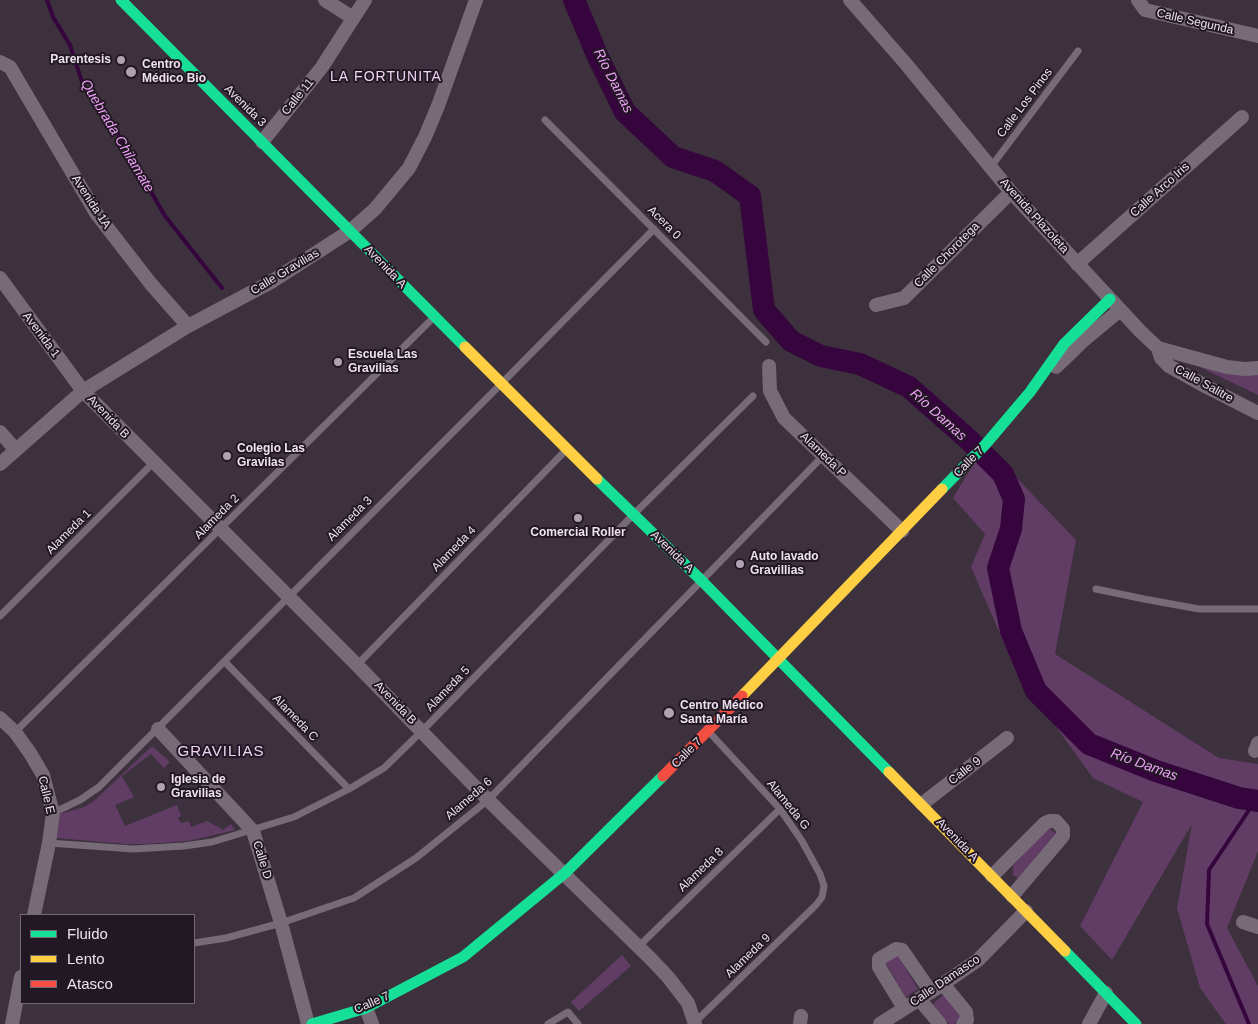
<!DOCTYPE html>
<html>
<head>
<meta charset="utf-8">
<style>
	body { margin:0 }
	#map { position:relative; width:1258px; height:1024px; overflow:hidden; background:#3c313d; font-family:Helvetica,sans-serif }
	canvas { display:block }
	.legend { position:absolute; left:20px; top:914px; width:175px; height:90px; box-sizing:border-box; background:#221823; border:1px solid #746875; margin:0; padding:6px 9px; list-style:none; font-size:15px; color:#eee1f0 }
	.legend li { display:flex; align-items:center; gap:10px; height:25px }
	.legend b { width:25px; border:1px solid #746875 }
</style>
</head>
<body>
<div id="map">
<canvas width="1258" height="1024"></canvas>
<ul class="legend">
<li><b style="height:6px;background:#16e098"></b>Fluido</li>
<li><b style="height:6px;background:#ffcf43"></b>Lento</li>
<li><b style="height:6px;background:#f24e42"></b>Atasco</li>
</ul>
</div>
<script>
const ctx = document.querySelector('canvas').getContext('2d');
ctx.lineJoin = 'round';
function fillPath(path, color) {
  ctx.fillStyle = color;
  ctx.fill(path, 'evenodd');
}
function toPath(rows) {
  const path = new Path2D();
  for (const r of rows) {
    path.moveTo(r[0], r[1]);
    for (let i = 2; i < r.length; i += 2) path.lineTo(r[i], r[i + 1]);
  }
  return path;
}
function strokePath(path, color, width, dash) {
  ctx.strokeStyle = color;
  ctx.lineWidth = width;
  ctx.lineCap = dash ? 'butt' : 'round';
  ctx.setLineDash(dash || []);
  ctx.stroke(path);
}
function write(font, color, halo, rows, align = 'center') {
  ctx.font = font + ' Helvetica,sans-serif';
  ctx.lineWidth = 4;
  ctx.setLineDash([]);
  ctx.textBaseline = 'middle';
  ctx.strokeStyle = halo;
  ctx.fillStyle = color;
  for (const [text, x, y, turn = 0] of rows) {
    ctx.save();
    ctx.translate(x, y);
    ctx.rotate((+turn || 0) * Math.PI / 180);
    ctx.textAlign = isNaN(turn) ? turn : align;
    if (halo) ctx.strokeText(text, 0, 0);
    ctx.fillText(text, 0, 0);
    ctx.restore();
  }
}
const green = toPath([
	[1181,358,1231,373,1258,375,1258,395],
	[985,445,1076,540,1055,654,1219,758,1258,764,1258,851,1227,928,1258,986,1258,1024,1226,1024,1200,988,1177,908,1192,824,1112,960,1080,926,1143,802,1093,778,1017,673,971,567,985,534,953,498],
	[152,746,170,762,164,768,151,754,122,776,134,797,115,805,125,826,177,805,181,816,178,818,181,823,189,821,191,827,207,821,223,830,231,824,235,830,188,841,146,844,126,844,56,838,60,814,84,807,94,801],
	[1050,829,1057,834,1022,880,1017,878,1013,875,1013,866,1043,831],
	[897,954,918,989,906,997,885,962],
	[622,955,631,966,579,1011,571,1002],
	[943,995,962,1016,954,1024,949,1024,932,1005]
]);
const stream = toPath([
	[47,0,53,17,70,45,83,85,107,115,165,216,222,288],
	[1249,1024,1207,924,1209,870,1255,801]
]);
const river = toPath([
	[574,0,598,57,625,112,673,157,715,171,750,196,764,310,791,341,821,356,860,364,909,387,968,439,1003,474,1014,499,1011,529,998,568,1011,631,1036,691,1089,744,1156,771,1239,798,1258,801]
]);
const lane = toPath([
	[545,120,766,342],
	[990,168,1078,51],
	[1096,589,1144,599,1199,609,1258,609],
	[0,616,153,463],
	[225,662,349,789],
	[357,665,566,450],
	[15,732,433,318],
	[53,813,80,800,99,787,501,384,654,229],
	[49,843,133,849,184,846,212,842,294,817,349,789,384,768,422,731,633,515,753,396],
	[194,943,226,938,281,923,354,898,416,858,488,800,823,456],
	[639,946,780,809],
	[695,1022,816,905,822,897,824,886,820,874,802,841,780,809,710,733],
	[548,1024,568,1012,578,1024]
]);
const street = toPath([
	[325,0,353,18],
	[850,0,906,64,1011,192,1140,331,1158,348,1227,367,1245,369,1258,368],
	[1138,0,1145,10,1258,36],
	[0,62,10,67,96,213,151,284,188,326],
	[262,142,322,67,365,0],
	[1077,264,1242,117],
	[0,278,83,391,357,665,488,800,651,959,668,977,688,1003,695,1024],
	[876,305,904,298,1011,192],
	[1158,348,1161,358,1169,366,1207,387,1258,413],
	[769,366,770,391,784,418,902,531],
	[1056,367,1085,339,1120,310],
	[0,432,15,449],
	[0,464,83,391,188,326,271,282,350,231,375,209,409,168,425,137,438,106,476,0],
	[0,718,15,732,30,753,43,775,53,813,49,843,34,915],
	[158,729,253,831,281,923,308,1024],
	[1255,751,1258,743],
	[922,804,1007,738],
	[992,876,1045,823,1050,821,1056,821,1063,829,1063,836,1012,896],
	[1243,922,1258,927],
	[943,984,966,1012,967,1020,963,1024],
	[919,999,940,1024],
	[366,1008,372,1024],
	[904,1008,879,967,879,959,896,949,902,950,931,992],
	[12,1024,21,977],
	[800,1024,801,1016],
	[880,1024,943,984,978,960,1026,911],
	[1089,1024,1106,993]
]);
const fast = toPath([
	[121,0,465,347],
	[597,479,702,581,889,772],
	[942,489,985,445,1030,392,1064,344,1110,299],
	[1065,951,1136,1024],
	[312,1024,366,1008,463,957,565,873,663,776]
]);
const slow = toPath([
	[465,347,597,479],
	[742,696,942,489],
	[889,772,1065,951]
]);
const jam = toPath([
	[663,776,742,696]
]);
const markers = [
	[121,60,5,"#b0a3b1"],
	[131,72,6,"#b0a3b1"],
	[338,362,5,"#b0a3b1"],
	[227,456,5,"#b0a3b1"],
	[578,518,5,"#b0a3b1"],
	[740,564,5,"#b0a3b1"],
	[669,713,6,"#b0a3b1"],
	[161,787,5,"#b0a3b1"]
];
const streetNames = [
	["Calle Segunda",1195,22,13],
	["Calle 11",298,97,-51],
	["Calle Los Pinos",1025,103,-53],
	["Avenida 3",245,106,45],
	["Calle Arco Iris",1160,190,-42],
	["Avenida 1A",91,202,57],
	["Avenida Plazoleta",1034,216,48],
	["Acera 0",664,223,45],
	["Calle Chorotega",947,255,-45],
	["Avenida A",385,267,46],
	["Calle Gravilias",285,272,-31],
	["Avenida 1",41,335,53],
	["Calle Salitre",1204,384,29],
	["Avenida B",108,417,46],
	["Alameda P",823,455,44],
	["Calle 7",969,462,-46],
	["Alameda 2",217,517,-45],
	["Alameda 3",350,519,-45],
	["Alameda 1",69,532,-45],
	["Alameda 4",454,549,-46],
	["Avenida A",672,552,44],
	["Alameda 5",448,689,-46],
	["Avenida B",395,703,46],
	["Alameda C",295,718,46],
	["Calle 7",687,753,-45],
	["Calle 9",965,771,-38],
	["Calle E",46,795,77],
	["Alameda 6",469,799,-41],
	["Alameda G",788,805,51],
	["Avenida A",957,840,46],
	["Calle D",262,860,73],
	["Alameda 8",701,870,-44],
	["Alameda 9",748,956,-44],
	["Calle Damasco",945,981,-34],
	["Calle 7",372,1003,-24]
];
const poiNames = [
	["Parentesis",111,60,"right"],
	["Centro",142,65],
	["Médico Bio",142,79],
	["Escuela Las",348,355],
	["Gravilias",348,369],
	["Colegio Las",237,449],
	["Gravilas",237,463],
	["Comercial Roller",578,533,"center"],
	["Auto lavado",750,557],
	["Gravillias",750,571],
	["Centro Médico",680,706],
	["Santa María",680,720],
	["Iglesia de",171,780],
	["Gravilias",171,794]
];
const neighbourhoodNames = [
	["LA FORTUNITA",386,77]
];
const waterNames = [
	["Río Damas",613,81,63],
	["Quebrada Chilamate",117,136,59],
	["Río Damas",938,415,42],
	["Río Damas",1144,765,20]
];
const quarterNames = [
	["GRAVILIAS",221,752]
];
fillPath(green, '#613d66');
strokePath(stream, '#37053d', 4);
strokePath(river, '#37053d', 22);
strokePath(lane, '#786b78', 7);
strokePath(street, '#786b78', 14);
strokePath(fast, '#16e098', 11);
strokePath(slow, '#ffcf43', 11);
strokePath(jam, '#f24e42', 11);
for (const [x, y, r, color] of markers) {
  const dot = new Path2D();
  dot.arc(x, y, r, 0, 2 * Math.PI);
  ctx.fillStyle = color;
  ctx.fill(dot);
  strokePath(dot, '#221823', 2);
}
write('12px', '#eee1f0', '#221823', streetNames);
write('bold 12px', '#eee1f0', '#221823', poiNames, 'left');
ctx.letterSpacing = '1px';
write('14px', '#efd4f2', '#221823', neighbourhoodNames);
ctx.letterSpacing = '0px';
write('italic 14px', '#eea1f7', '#221823', waterNames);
ctx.letterSpacing = '1px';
write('15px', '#efd4f2', '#221823', quarterNames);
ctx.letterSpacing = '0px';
</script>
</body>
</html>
